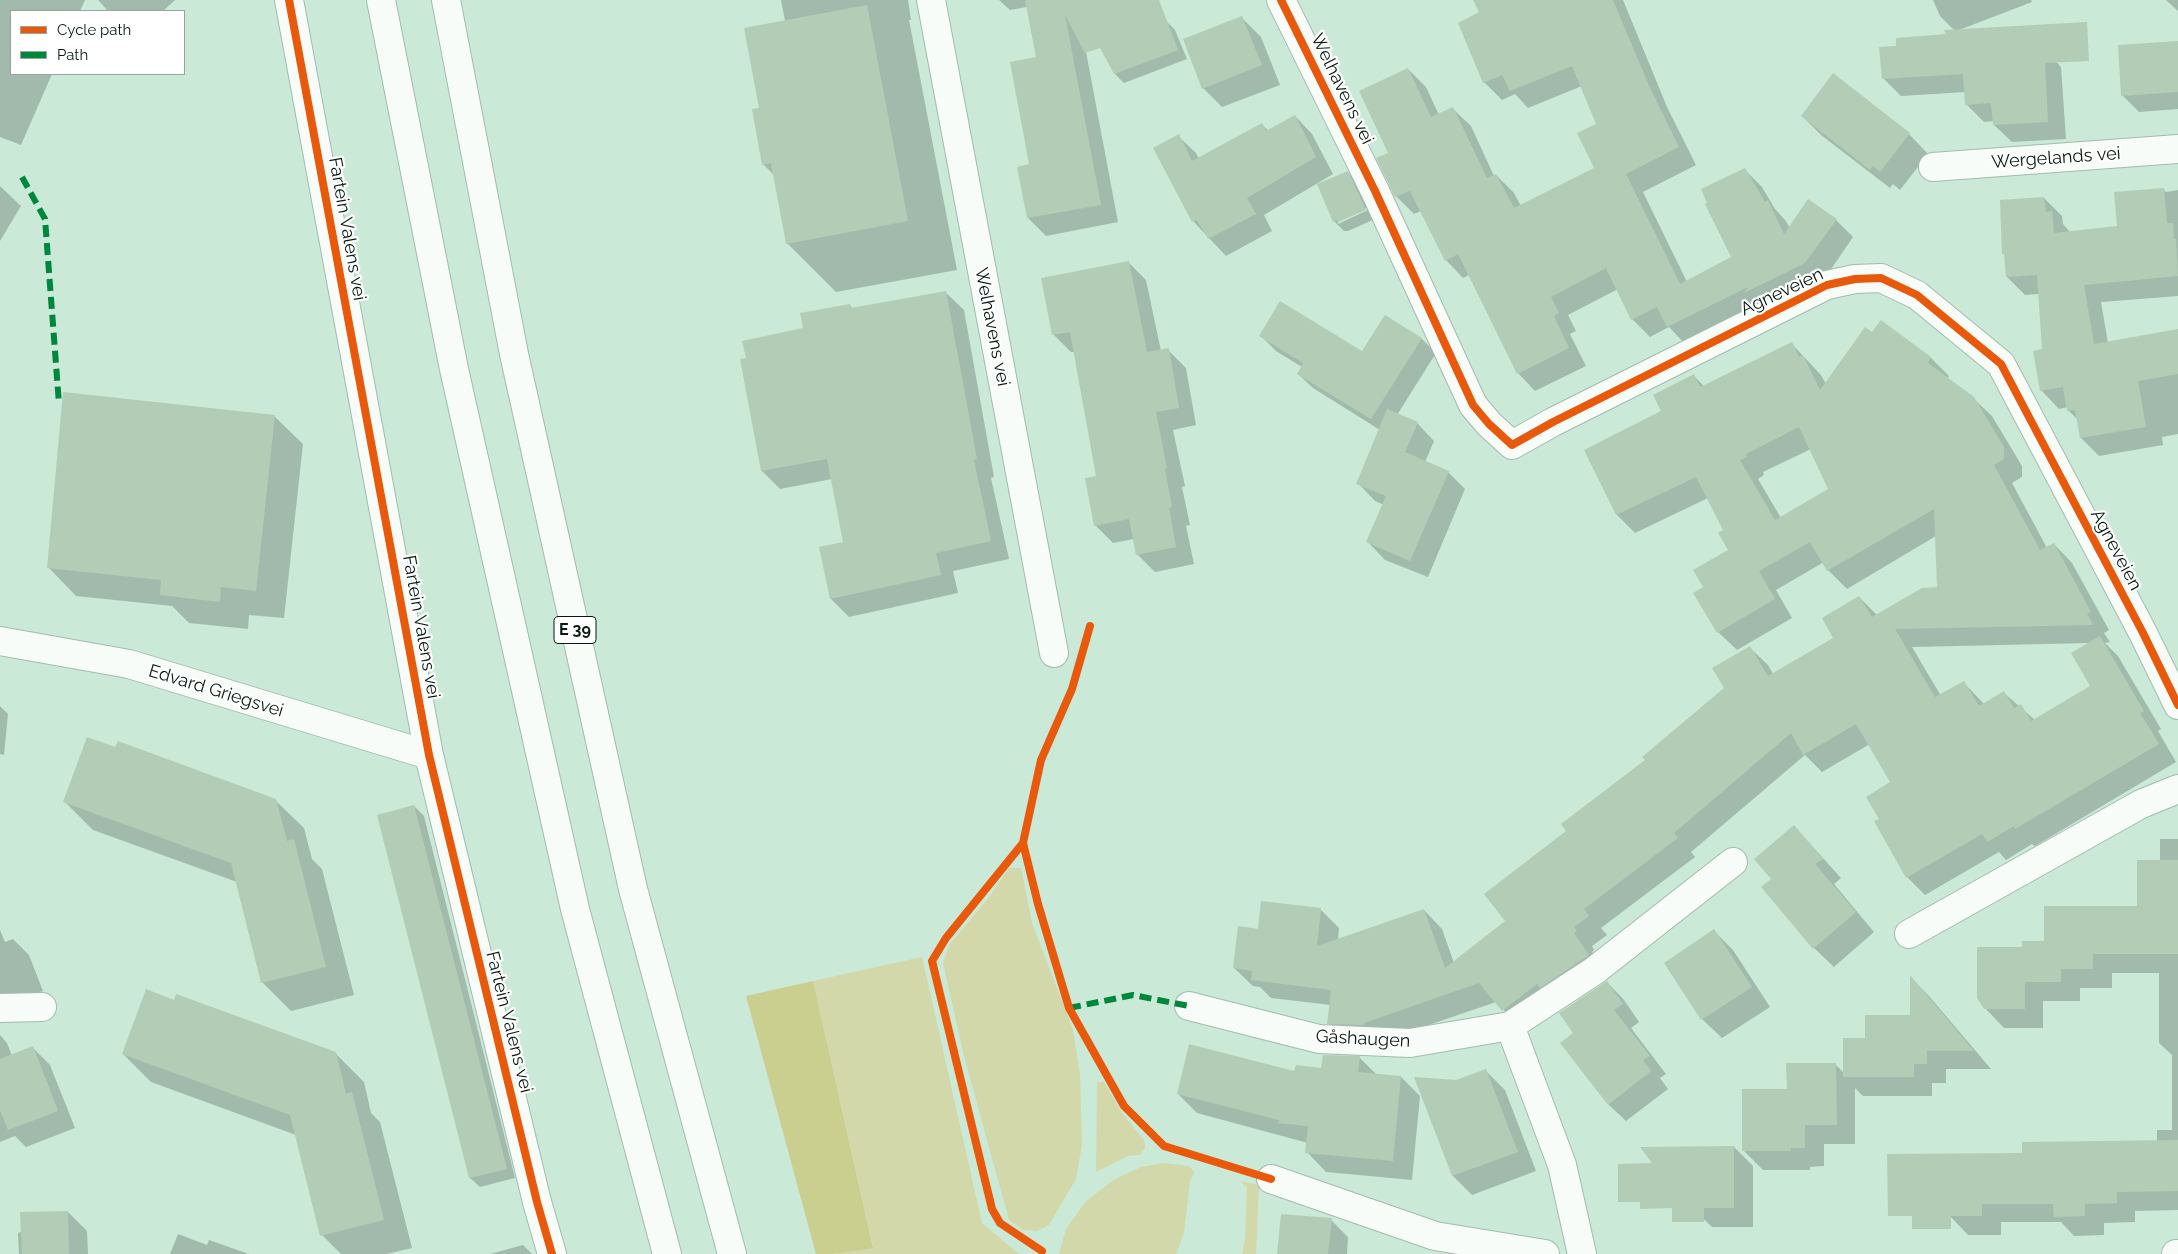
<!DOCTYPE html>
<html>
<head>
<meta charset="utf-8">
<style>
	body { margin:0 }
	#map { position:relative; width:2178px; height:1254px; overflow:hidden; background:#cae9d7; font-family:Raleway,sans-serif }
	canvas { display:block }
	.legend { position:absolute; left:10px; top:10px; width:175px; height:65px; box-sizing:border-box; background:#fff; border:1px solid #9ba49f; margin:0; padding:6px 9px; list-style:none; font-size:15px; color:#051b10 }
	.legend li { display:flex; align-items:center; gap:10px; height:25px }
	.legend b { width:25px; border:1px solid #9ba49f }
</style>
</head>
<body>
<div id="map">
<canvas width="2178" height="1254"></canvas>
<ul class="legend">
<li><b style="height:6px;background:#e8590c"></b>Cycle path</li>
<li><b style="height:6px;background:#00873e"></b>Path</li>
</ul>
</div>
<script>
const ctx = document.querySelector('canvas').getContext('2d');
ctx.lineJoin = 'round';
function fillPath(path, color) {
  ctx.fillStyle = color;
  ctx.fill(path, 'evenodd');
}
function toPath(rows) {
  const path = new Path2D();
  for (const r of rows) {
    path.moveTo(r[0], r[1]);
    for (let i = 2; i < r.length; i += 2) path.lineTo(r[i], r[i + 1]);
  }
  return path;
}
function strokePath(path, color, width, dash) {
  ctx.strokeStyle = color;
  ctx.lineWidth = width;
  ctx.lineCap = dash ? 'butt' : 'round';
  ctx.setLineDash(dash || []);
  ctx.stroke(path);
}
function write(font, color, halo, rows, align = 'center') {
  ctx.font = font + ' Raleway,sans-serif';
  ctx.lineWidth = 4.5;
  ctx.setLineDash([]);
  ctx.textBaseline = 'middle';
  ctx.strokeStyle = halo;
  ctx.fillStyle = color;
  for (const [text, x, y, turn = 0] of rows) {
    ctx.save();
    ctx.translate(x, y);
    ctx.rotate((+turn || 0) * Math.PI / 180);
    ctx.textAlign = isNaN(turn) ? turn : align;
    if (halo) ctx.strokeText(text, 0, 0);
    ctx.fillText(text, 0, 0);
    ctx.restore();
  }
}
const green = toPath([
	[1009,868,1021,868,1032,923,1073,1030,1080,1075,1082,1145,1076,1179,1049,1225,1037,1231,1023,1230,1009,1220,964,1056,943,963,950,944,990,896],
	[922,957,982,1223,1019,1254,833,1254,873,1247,813,981],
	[1097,1082,1104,1082,1122,1113,1144,1140,1145,1148,1140,1155,1128,1156,1096,1172],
	[1164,1163,1189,1166,1194,1172,1190,1181,1184,1233,1176,1254,1059,1254,1066,1229,1086,1201,1115,1179,1141,1167],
	[1240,1181,1259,1185,1256,1254,1242,1254,1245,1240,1247,1188]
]);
const forest = toPath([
	[813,981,873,1248,833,1254,816,1254,746,996]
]);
const shadow = toPath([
	[0,0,85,0,80,11,11,11,11,74,52,74,21,145,0,137],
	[98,0,175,0,163,11,108,11],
	[781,0,908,0,911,20,909,20,957,270,836,292,787,243,774,175,763,164,761,109,785,21],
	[999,0,1089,0,1081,25,1118,222,1046,236,1028,218,1037,58,1027,7,1010,10],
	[1474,0,1623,0,1667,107,1696,165,1643,192,1687,282,1733,257,1744,169,1762,187,1775,209,1785,220,1790,228,1836,220,1853,237,1823,281,1685,344,1669,327,1650,337,1632,319,1618,289,1568,315,1576,331,1570,334,1586,366,1535,391,1518,373,1469,275,1463,278,1446,260,1421,211,1414,214,1396,196,1389,153,1408,69,1426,87,1439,115,1453,109,1471,126,1494,176,1496,175,1514,193,1521,206,1596,169,1598,124,1582,86,1528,108,1515,94,1502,100,1484,82,1480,12],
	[1933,0,2031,0,2032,2,1959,30,2044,49,2061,67,2066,139,2012,142,1994,125,1994,121,1984,122,1966,104,1966,92,1901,96,1883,78,1898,47,1947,35,1954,30,1940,16],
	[2166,0,2178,0,2178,11],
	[1242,18,1261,37,1280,85,1222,107,1203,88],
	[1166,21,1175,30,1187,59,1124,83,1115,74],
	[2178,42,2178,109,2139,112,2122,95],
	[1295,116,1312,134,1333,174,1264,215,1272,231,1226,256,1193,221,1178,136,1196,153,1199,159,1262,125,1269,131],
	[1802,116,1909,134,1928,154,1900,190,1893,184,1890,188,1821,135],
	[1347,172,1357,182,1369,207,1338,221,1338,224,1370,209,1375,219,1348,231,1344,231,1334,221],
	[0,186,21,206,0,241],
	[2164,190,2166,192,2178,190,2178,296,2101,302,2108,343,2178,331,2178,434,2162,437,2163,445,2099,456,2081,438,2078,420,2068,410,2068,407,2059,409,2041,390,2044,350,2039,294,2025,295,2007,277,2044,198,2062,216,2063,224,2070,232,2118,227],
	[1128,262,1146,280,1161,351,1168,350,1186,368,1196,425,1173,430,1185,486,1182,487,1190,525,1186,526,1194,564,1155,572,1137,554,1134,539,1113,543,1095,525,1098,477,1075,352,1071,352,1053,334],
	[945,292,964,310,994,477,991,478,1009,559,953,571,958,593,849,617,831,599,844,543,832,479,780,489,762,471,747,359,850,305,853,309],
	[1881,322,1931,358,1949,376,1947,379,1973,398,1992,416,2022,466,2022,477,2012,483,2047,548,2054,544,2072,563,2109,630,2104,633,2110,642,2105,643,2118,656,2161,729,2158,731,2176,762,2035,846,2032,844,2006,860,1999,852,1925,895,1907,877,1880,819,1892,782,1870,744,1822,772,1805,755,1691,852,1695,857,1601,928,1607,935,1592,946,1594,950,1592,952,1607,974,1521,1028,1496,1002,1382,1041,1346,1042,1328,1023,1331,1005,1271,998,1260,987,1253,986,1234,968,1259,930,1321,910,1339,928,1338,940,1424,910,1442,929,1454,963,1507,921,1568,831,1726,688,1749,647,1768,665,1773,674,1835,638,1859,597,1877,615,1938,588,1936,536,1847,589,1828,570,1824,562,1776,590,1792,618,1737,650,1718,632,1705,587,1729,550,1725,531,1708,498,1635,533,1617,515,1585,450,1663,412,1694,376,1704,386,1791,343,1821,375,1826,384,1872,334],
	[1811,449,1830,489,1781,518,1758,479,1764,475,1763,472],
	[2090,643,2092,686,2035,720,2004,693,1984,704,1964,683,1941,696,1912,647],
	[1261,336,1363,353,1421,338,1436,353,1397,415,1417,423,1434,441,1425,462,1448,472,1465,489,1428,577,1385,560,1368,542,1384,505,1375,501,1358,483,1380,430,1313,388,1298,374,1302,367,1276,351],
	[274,416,303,444,284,618,249,615,248,629,189,623,172,606,76,596,48,567],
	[0,706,8,714,4,755,0,754],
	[275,800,304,828,312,859,322,869,354,995,291,1011,262,982,237,882,93,830,65,802],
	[414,806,424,816,515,1178,480,1187,470,1178],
	[1794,826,1841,878,1834,884,1874,932,1834,967,1814,948,1773,879],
	[2160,839,2178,839,2178,1210,2135,1211,2135,1222,2104,1223,2104,1235,2074,1236,2061,1222,2001,1222,2001,1235,1968,1235,1949,1215,2023,1154,2157,1142,2157,1130,2172,1130,2172,1055,2159,1043,2159,973,2112,973,2112,988,2080,988,2080,1001,2043,1001,2043,1028,2004,1028,1985,1008,2023,948,2045,942,2138,908,2160,862],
	[0,930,5,942,13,939,29,955,43,991,3,1007,0,1004],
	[1714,931,1733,950,1770,1007,1722,1038,1702,1019,1665,963],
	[1911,978,1929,996,1991,1069,1946,1069,1946,1083,1932,1083,1932,1096,1863,1096,1855,1088,1855,1144,1824,1144,1824,1166,1810,1167,1810,1170,1763,1170,1744,1151,1788,1091,1835,1064,1844,1073,1866,1039,1911,1016],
	[1607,982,1624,1000,1639,1022,1631,1028,1666,1074,1660,1078,1668,1089,1626,1121,1608,1104,1575,1033],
	[0,1035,7,1043,12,1056,33,1048,50,1065,75,1128,26,1147,15,1136,0,1142],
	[335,1053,364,1082,371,1113,380,1122,412,1248,387,1254,341,1254,322,1235,296,1135,151,1082,123,1054],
	[1360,1058,1377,1075,1401,1077,1420,1096,1412,1180,1326,1172,1307,1152,1308,1143,1197,1113,1178,1094,1322,1069],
	[1486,1071,1505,1090,1536,1171,1472,1195,1453,1176,1456,1081],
	[1734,1147,1753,1166,1753,1227,1712,1227,1692,1208],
	[68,1212,87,1231,88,1254,19,1254,18,1233],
	[1331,1220,1348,1237,1347,1254,1278,1254],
	[178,1234,207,1245,209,1240,249,1254,170,1254],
	[523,1245,532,1254,490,1254]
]);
const building = toPath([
	[1025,0,1159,0,1178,50,1114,74,1100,48,1085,53,1065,15,1101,205,1027,218,1017,167,1029,164,1010,62,1036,57],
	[1473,0,1613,0,1650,88,1679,147,1626,174,1680,284,1731,257,1705,204,1707,203,1701,189,1745,168,1765,202,1768,200,1784,234,1808,199,1837,219,1805,263,1744,293,1748,287,1667,327,1657,307,1631,320,1606,268,1551,297,1559,313,1554,316,1569,348,1517,374,1458,254,1445,261,1410,191,1395,197,1376,158,1388,153,1359,91,1408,68,1431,117,1453,107,1487,178,1496,174,1514,208,1594,168,1577,133,1596,124,1572,66,1510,91,1502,75,1483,83,1458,23,1479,12],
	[867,5,908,221,786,244,771,163,762,165,752,109,759,108,744,28],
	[1242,16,1262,65,1202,89,1183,39],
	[2087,22,2089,61,2045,63,2048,122,1993,125,1991,103,1965,105,1963,74,1882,79,1879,47,1896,46,1896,38,1946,34,1944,30],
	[2178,41,2178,92,2121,96,2118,45],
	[1833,73,1910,133,1880,172,1873,166,1870,170,1801,116],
	[1295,115,1316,157,1247,198,1256,214,1208,239,1197,220,1192,222,1153,148,1179,134,1192,161,1262,123,1266,131],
	[1348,171,1366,210,1338,222,1337,220,1333,222,1317,184],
	[2164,188,2167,223,2173,223,2174,239,2176,239,2178,276,2084,285,2094,344,2178,329,2178,374,2138,381,2146,427,2080,438,2075,410,2067,411,2063,387,2040,391,2033,351,2042,349,2037,275,2006,277,2004,254,2002,254,2000,200,2044,197,2046,212,2052,211,2054,233,2117,226,2114,192],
	[1129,261,1147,352,1169,348,1179,408,1156,412,1167,468,1165,469,1172,507,1169,508,1176,547,1136,555,1129,519,1094,526,1085,478,1096,476,1070,332,1052,335,1041,278],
	[946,291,977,459,974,460,991,541,936,553,941,575,830,599,819,547,843,542,827,459,761,471,740,359,746,358,742,341,803,328,800,313,850,304,851,308],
	[1280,301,1362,351,1385,315,1422,338,1371,419,1297,374,1303,363,1259,336],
	[1881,320,1931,357,1928,363,1974,397,2004,447,2004,459,1994,465,2040,550,2054,543,2091,612,2087,614,2093,625,1895,629,1935,697,1964,681,1979,706,2004,691,2014,708,2021,704,2031,721,2090,686,2071,653,2100,636,2144,711,2140,713,2159,744,2015,829,2014,826,1987,842,1982,834,1906,878,1874,821,1879,819,1866,797,1890,782,1856,724,1803,755,1791,733,1674,833,1678,838,1584,909,1589,916,1574,927,1577,931,1574,933,1589,955,1540,988,1537,984,1502,1011,1479,983,1364,1023,1364,1025,1327,1024,1331,990,1251,980,1252,971,1233,968,1238,926,1258,929,1261,901,1321,908,1317,946,1424,909,1445,968,1505,921,1484,894,1566,831,1561,824,1645,760,1642,757,1724,688,1712,668,1750,646,1768,676,1833,638,1822,618,1859,596,1872,617,1922,588,1937,587,1934,509,1827,571,1810,542,1759,571,1775,599,1717,633,1693,593,1703,587,1693,570,1728,550,1718,533,1723,530,1696,477,1616,515,1584,450,1661,411,1653,395,1694,374,1700,387,1792,342,1799,357,1803,355,1820,390,1865,327,1872,332],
	[1799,427,1828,489,1775,520,1740,460,1747,457,1746,454],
	[63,392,275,415,256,591,221,587,220,602,160,595,161,580,47,568],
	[1387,409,1418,422,1405,452,1449,471,1410,561,1366,542,1386,496,1356,484],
	[87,737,115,747,118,741,276,799,287,841,294,839,326,967,261,983,231,863,63,802],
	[414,805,507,1169,469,1178,377,815],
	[1794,825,1823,859,1815,864,1856,912,1813,949,1761,887,1771,879,1754,859],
	[2137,860,2178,860,2178,954,2093,954,2093,969,2061,969,2061,982,2025,982,2025,1009,1984,1009,1977,998,1977,947,2022,947,2022,941,2044,941,2044,906,2137,906],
	[1714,929,1752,987,1701,1020,1664,963],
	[1910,975,1974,1051,1927,1051,1927,1064,1914,1064,1914,1077,1843,1077,1843,1038,1865,1038,1865,1015,1910,1015],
	[1607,981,1623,1004,1614,1010,1650,1056,1643,1060,1651,1071,1608,1105,1560,1043,1573,1033,1559,1013],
	[146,989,174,1000,176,994,336,1052,346,1094,352,1092,384,1220,320,1236,290,1115,122,1054],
	[1189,1044,1294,1071,1296,1065,1321,1068,1323,1055,1360,1056,1358,1072,1401,1076,1393,1161,1305,1153,1308,1126,1278,1123,1279,1120,1177,1094],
	[33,1046,58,1111,8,1130,0,1110,0,1059],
	[1786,1063,1836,1063,1837,1125,1805,1125,1805,1148,1791,1148,1791,1151,1742,1151,1742,1089,1787,1089],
	[1486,1069,1518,1152,1452,1176,1414,1077,1456,1080],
	[2178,1140,2178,1191,2117,1192,2117,1203,2085,1204,2085,1216,2054,1217,2053,1204,1982,1204,1982,1216,1951,1216,1951,1229,1912,1229,1912,1216,1888,1216,1887,1154,2022,1153,2022,1142],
	[1734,1146,1734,1208,1704,1208,1704,1222,1672,1222,1672,1208,1640,1209,1640,1202,1618,1202,1618,1164,1652,1163,1640,1147],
	[68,1211,69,1254,22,1254,20,1212],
	[1281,1214,1332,1218,1328,1254,1277,1254]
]);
const street = toPath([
	[289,0,429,755,537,1202,552,1254],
	[931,0,1054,653],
	[1281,0,1375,191,1473,405,1489,424,1512,445,1553,422,1827,285,1855,279,1881,278,1917,295,2001,364,2143,633,2178,705],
	[1933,167,2178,149],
	[0,641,129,664,429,755],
	[1909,934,2141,804,2178,789],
	[1189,1006,1319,1039,1410,1043,1510,1026,1594,971,1733,862],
	[0,1008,42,1007],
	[1510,1026,1562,1165,1582,1254],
	[1271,1179,1435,1236,1545,1254],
	[2176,1254,2178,1254]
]);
const highway = toPath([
	[381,0,454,369,575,909,667,1254],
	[446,0,514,354,633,889,732,1254]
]);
const quiet = toPath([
	[22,177,45,219,59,404],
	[1069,1008,1133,995,1189,1006]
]);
const cycleway = toPath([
	[289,0,429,755,537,1202,552,1254],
	[1281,0,1375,191,1473,405,1489,424,1512,445,1553,422,1827,285,1855,279,1881,278,1917,295,2001,364,2143,633,2178,705],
	[1090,626,1072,689,1041,760,1023,843,1038,904,1069,1008,1124,1106,1164,1146,1271,1179],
	[1023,843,946,938,932,961,992,1209,1000,1223,1042,1251]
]);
const shields = [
	[575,630,42]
];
const shieldNames = [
	["E 39",575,630]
];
const streetNames = [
	["Welhavens vei",1342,89,64],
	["Wergelands vei",2056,158,-4],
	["Fartein Valens vei",347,229,80],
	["Agneveien",1782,292,-25],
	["Welhavens vei",992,327,79],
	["Agneveien",2116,550,62],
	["Fartein Valens vei",421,627,80],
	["Edvard Griegsvei",216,691,17],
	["Fartein Valens vei",509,1022,76],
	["Gåshaugen",1363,1039,3]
];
fillPath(green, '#d2d8aa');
fillPath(forest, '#cace8f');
fillPath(shadow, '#0003');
fillPath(building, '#b3ccb6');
strokePath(street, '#a4bbae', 30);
strokePath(highway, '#a4bbae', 30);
strokePath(street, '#f7fcf9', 28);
strokePath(highway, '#f7fcf9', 28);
strokePath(quiet, '#00873e', 6, [12, 6]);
strokePath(cycleway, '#e8590c', 8);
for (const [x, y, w] of shields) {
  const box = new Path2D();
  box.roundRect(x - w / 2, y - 13.5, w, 27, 4);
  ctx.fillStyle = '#fff';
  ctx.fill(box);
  strokePath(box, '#051b10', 1);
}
write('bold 16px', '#051b10', null, shieldNames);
write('18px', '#051b10', '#fff', streetNames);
</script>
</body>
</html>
